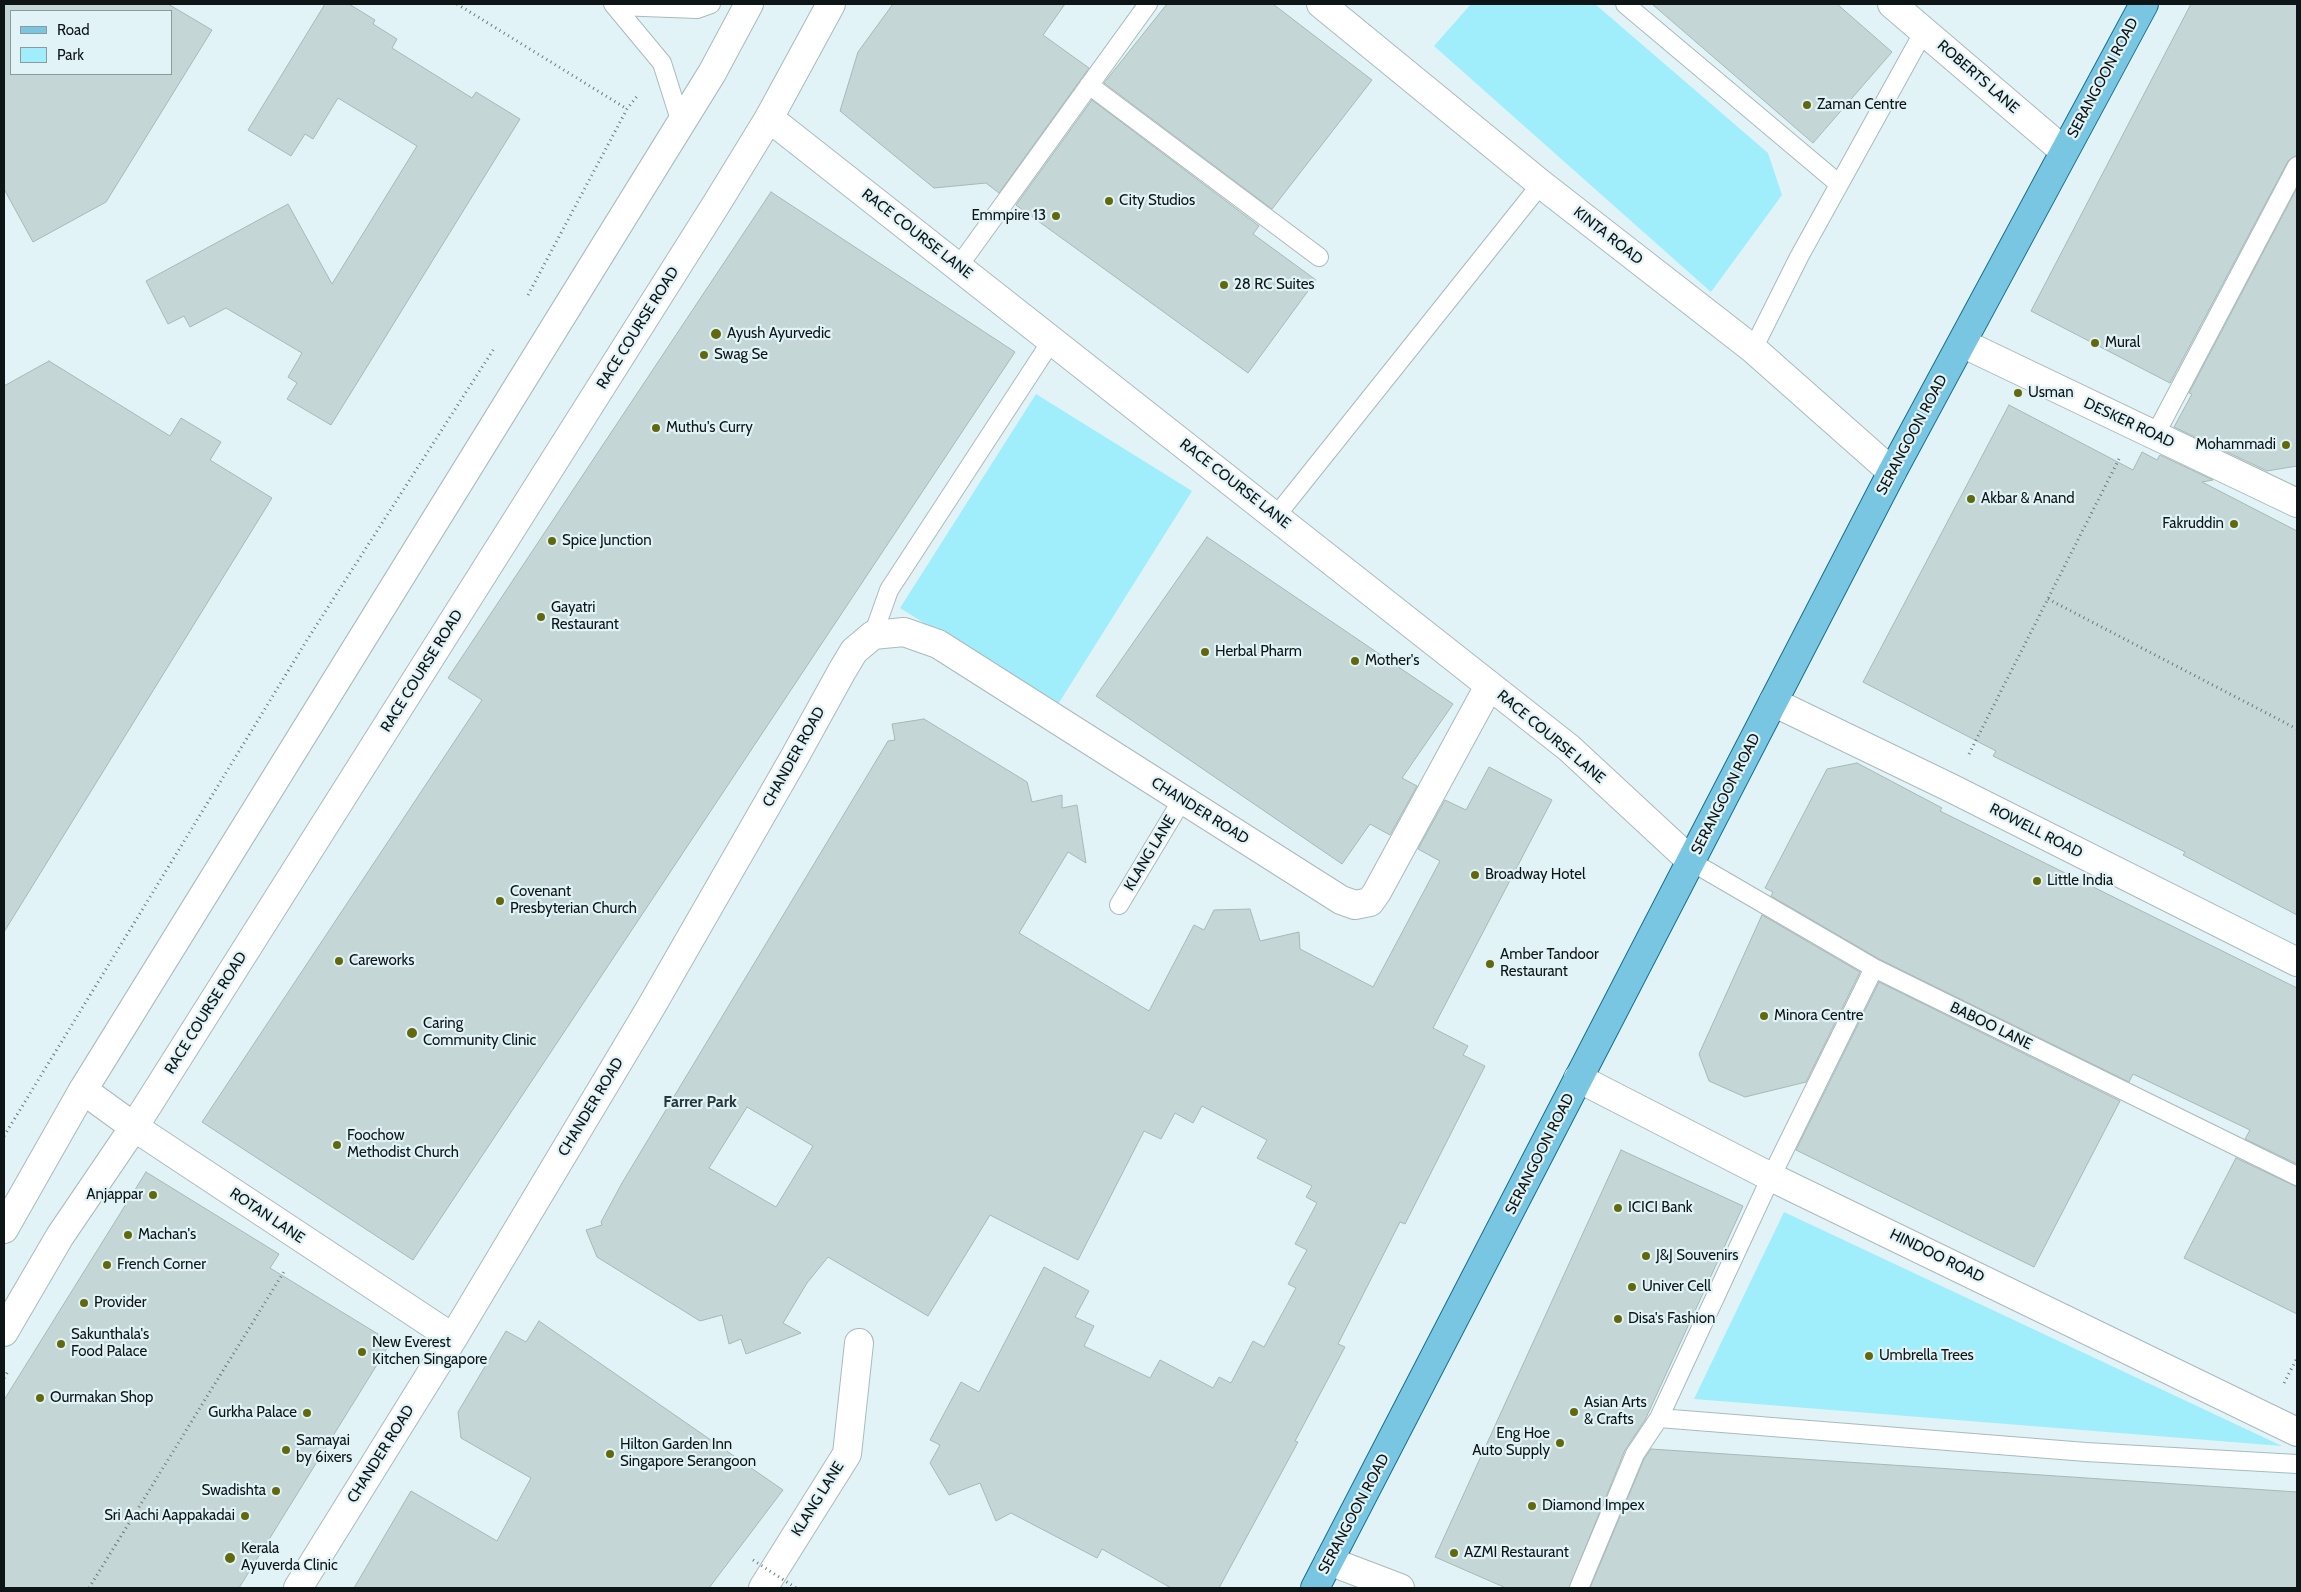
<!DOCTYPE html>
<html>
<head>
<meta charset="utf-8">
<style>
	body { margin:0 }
	#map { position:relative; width:2301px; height:1592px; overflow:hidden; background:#e1f3f6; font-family:Cabin,sans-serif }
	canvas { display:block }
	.frame { position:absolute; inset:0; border:5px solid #0e1516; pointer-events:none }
	.legend { position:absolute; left:10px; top:10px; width:162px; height:65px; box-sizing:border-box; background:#e1f3f6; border:1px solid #8d9a9c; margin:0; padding:6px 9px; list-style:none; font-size:15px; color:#0e1516 }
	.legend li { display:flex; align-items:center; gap:10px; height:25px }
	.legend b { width:25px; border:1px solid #8d9a9c }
</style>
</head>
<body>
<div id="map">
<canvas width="2301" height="1592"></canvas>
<div class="frame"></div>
<ul class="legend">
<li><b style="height:6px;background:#78c6e1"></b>Road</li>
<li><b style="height:14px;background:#a0eefb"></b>Park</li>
</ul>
</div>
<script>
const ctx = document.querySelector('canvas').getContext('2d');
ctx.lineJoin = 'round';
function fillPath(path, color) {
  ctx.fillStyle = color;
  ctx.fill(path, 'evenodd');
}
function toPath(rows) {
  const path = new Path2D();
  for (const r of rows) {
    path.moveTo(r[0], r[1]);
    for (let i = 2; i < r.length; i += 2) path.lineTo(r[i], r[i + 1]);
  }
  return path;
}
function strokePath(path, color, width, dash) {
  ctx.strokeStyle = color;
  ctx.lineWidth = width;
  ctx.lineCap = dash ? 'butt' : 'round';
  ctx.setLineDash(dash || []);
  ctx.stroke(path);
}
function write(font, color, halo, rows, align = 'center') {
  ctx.font = font + ' Cabin,sans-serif';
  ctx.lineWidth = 4.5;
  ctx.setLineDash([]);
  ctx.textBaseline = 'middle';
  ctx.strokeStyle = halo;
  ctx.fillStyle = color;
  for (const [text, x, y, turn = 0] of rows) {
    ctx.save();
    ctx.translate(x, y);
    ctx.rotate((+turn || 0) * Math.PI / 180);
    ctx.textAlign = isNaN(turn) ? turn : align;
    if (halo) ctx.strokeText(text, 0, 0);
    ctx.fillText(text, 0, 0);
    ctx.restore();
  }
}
const green = toPath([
	[1471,4,1595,4,1768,153,1782,195,1711,292,1434,46],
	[1036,394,1192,491,1057,706,900,608],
	[1784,1212,2282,1446,1694,1399]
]);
const building = toPath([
	[4,4,168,4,212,30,106,202,33,242,4,189,4,4],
	[11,11,171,11,171,74,11,74,11,11],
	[325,4,349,4,375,20,373,24,397,39,392,48,472,98,476,92,520,119,331,425,287,399,297,383,288,377,302,353,226,308,190,327,184,316,168,324,146,281,288,204,332,284,417,146,338,98,313,139,305,134,291,156,248,130,325,4],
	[893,4,1065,4,1043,35,1089,68,999,193,986,183,934,188,840,111,858,52,893,4],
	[1167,4,1273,4,1372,80,1272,209,1104,83,1167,4],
	[1652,4,1837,4,1892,52,1813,143,1652,4],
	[2191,4,2297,4,2297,155,2288,161,2170,383,2031,311,2191,4],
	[1092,100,1259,226,1253,234,1316,280,1248,373,1016,205,1092,100],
	[2297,188,2297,466,2267,471,2174,427,2192,394,2189,393,2297,188],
	[771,192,1015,352,413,1260,202,1122,482,700,448,678,771,192],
	[49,361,170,436,181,418,221,442,210,460,272,498,4,932,4,386,49,361],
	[2009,405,2133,470,2142,452,2157,460,2160,455,2213,480,2202,482,2297,531,2297,915,2183,855,2185,852,1993,756,1996,751,1863,682,2009,405],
	[1207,537,1453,704,1402,778,1417,786,1390,835,1370,824,1342,864,1096,696,1207,537],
	[924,719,1027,782,1032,802,1062,795,1062,808,1077,805,1086,863,1068,852,1019,933,1149,1011,1194,925,1204,930,1214,910,1250,909,1260,941,1299,932,1300,949,1373,987,1440,861,1418,849,1445,800,1466,810,1489,767,1552,800,1433,1028,1468,1046,1463,1055,1485,1066,1405,1224,1400,1222,1338,1344,1345,1347,1295,1441,1298,1442,1219,1588,1171,1588,1102,1549,1097,1558,1011,1513,996,1521,980,1483,949,1495,930,1463,940,1445,930,1440,961,1382,979,1392,1044,1267,1089,1291,1075,1317,1094,1326,1084,1346,1150,1378,1160,1360,1213,1388,1219,1377,1231,1383,1253,1341,1264,1347,1296,1288,1288,1284,1307,1250,1295,1244,1317,1203,1306,1197,1312,1186,1257,1158,1267,1140,1202,1106,1193,1123,1175,1113,1161,1139,1144,1131,1078,1260,990,1215,928,1316,828,1257,807,1283,783,1323,801,1333,746,1354,741,1339,729,1344,722,1315,700,1321,597,1257,586,1230,602,1225,601,1222,622,1183,888,741,895,740,892,724,924,719],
	[747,1107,813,1146,776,1207,709,1168,747,1107],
	[1857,763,1942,808,1940,811,2297,988,2297,1164,2245,1139,2250,1130,2133,1074,2129,1082,1879,959,1771,896,1773,892,1765,888,1827,769,1857,763],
	[1762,915,1860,972,1806,1082,1745,1097,1709,1081,1699,1054,1762,915],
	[1879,982,2120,1101,2034,1267,1796,1150,1879,982],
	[1621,1150,1743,1206,1645,1420,1625,1450,1569,1588,1506,1588,1435,1557,1621,1150],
	[2236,1158,2297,1187,2297,1314,2184,1258,2236,1158],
	[146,1172,279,1254,270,1268,391,1342,239,1588,4,1588,4,1400,146,1172],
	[539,1321,783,1490,709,1588,354,1588,411,1491,497,1541,531,1478,461,1438,458,1412,506,1331,526,1342,539,1321],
	[1651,1449,2297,1492,2297,1588,1590,1588,1644,1459,1651,1449]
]);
const path = toPath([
	[457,4,627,109],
	[528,295,627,109,638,95],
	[2048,599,2297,729],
	[1969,754,2119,459],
	[4,1136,307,640,495,347],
	[4,1378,9,1370],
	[2284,1383,2297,1358],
	[89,1588,285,1270]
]);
const service = toPath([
	[613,4,662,63,681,123],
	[1625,4,1839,184],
	[617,6,697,9,711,4],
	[1089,85,1319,257],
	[958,267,1148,4],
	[1753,349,1799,257,1924,31],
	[2155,435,2297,166],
	[1276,516,1541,184],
	[873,635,889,590,1052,340],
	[1692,862,1874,968,2297,1176],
	[1119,905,1182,800],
	[1659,1418,2086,1452,2297,1464],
	[1579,1588,1635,1454,1659,1418,1771,1177,1874,968]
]);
const minor = toPath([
	[1321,4,1541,184,1753,349,1892,472],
	[1892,4,2064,151],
	[769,118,1569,748,1692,862],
	[1962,343,2297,503],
	[1773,702,1951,788,2297,962],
	[1578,1078,1771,1177,2297,1432],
	[83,1090,134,1127,453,1338],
	[1329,1561,1400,1588],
	[298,1588,453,1338,651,1007,794,758,842,671,854,651,873,635,904,632,938,644,1341,900,1355,905,1370,902,1377,892,1489,686],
	[763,1588,847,1454,859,1343]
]);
const tertiary = toPath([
	[4,1229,83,1090,712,73,749,4],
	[4,1332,60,1236,134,1127,717,203,769,118,831,4]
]);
const primary = toPath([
	[1315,1588,1892,472,2144,4]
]);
const pathBridge = toPath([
	[753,1560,796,1588]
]);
const markers = [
	[1807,105,5,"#61690c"],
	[1109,201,5,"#61690c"],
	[1056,216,5,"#61690c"],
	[1224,285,5,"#61690c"],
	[716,334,6,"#61690c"],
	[2095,343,5,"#61690c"],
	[704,355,5,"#61690c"],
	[2018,393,5,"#61690c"],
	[656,428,5,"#61690c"],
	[2286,445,5,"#61690c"],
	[1971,499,5,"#61690c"],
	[2234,524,5,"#61690c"],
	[552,541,5,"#61690c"],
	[541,617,5,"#61690c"],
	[1205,652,5,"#61690c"],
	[1355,661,5,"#61690c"],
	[1475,875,5,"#61690c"],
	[2037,881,5,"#61690c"],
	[500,901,5,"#61690c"],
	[339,961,5,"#61690c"],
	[1490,964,5,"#61690c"],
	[1764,1016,5,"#61690c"],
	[412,1033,6,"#61690c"],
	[337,1145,5,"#61690c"],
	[153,1195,5,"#61690c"],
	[1618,1208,5,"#61690c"],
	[128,1235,5,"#61690c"],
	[1646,1256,5,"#61690c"],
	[107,1265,5,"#61690c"],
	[1632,1287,5,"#61690c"],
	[84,1303,5,"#61690c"],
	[1618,1319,5,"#61690c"],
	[61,1344,5,"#61690c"],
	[362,1352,5,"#61690c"],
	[1869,1356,5,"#61690c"],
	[40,1398,5,"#61690c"],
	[1574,1412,5,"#61690c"],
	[307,1413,5,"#61690c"],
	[1560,1443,5,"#61690c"],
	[286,1450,5,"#61690c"],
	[610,1454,5,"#61690c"],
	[276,1491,5,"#61690c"],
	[1532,1506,5,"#61690c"],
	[245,1516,5,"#61690c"],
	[1454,1553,5,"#61690c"],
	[230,1558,6,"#61690c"]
];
const streetNames = [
	["ROBERTS LANE",1978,77,41],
	["SERANGOON ROAD",2103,78,-62],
	["RACE COURSE LANE",917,234,38],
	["KINTA ROAD",1608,236,38],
	["RACE COURSE ROAD",638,328,-58],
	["DESKER ROAD",2129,423,25],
	["SERANGOON ROAD",1912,435,-62],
	["RACE COURSE LANE",1235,484,38],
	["RACE COURSE ROAD",422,671,-58],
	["RACE COURSE LANE",1551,737,40],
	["CHANDER ROAD",794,757,-61],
	["SERANGOON ROAD",1726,794,-63],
	["CHANDER ROAD",1200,811,32],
	["ROWELL ROAD",2036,831,27],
	["KLANG LANE",1150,853,-59],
	["RACE COURSE ROAD",206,1013,-58],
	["BABOO LANE",1991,1026,26],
	["CHANDER ROAD",591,1107,-59],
	["SERANGOON ROAD",1540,1154,-63],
	["ROTAN LANE",267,1216,34],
	["HINDOO ROAD",1937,1256,26],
	["CHANDER ROAD",381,1454,-58],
	["KLANG LANE",818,1499,-58],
	["SERANGOON ROAD",1354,1514,-62]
];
const poiNames = [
	["Zaman Centre",1817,105],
	["City Studios",1119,201],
	["Emmpire 13",1046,216,"right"],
	["28 RC Suites",1234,285],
	["Ayush Ayurvedic",727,334],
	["Mural",2105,343],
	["Swag Se",714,355],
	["Usman",2028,393],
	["Muthu's Curry",666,428],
	["Mohammadi",2276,445,"right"],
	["Akbar & Anand",1981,499],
	["Fakruddin",2224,524,"right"],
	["Spice Junction",562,541],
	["Gayatri",551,608],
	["Restaurant",551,625],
	["Herbal Pharm",1215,652],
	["Mother's",1365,661],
	["Broadway Hotel",1485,875],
	["Little India",2047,881],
	["Covenant",510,892],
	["Presbyterian Church",510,909],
	["Amber Tandoor",1500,955],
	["Restaurant",1500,972],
	["Careworks",349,961],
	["Minora Centre",1774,1016],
	["Caring",423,1024],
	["Community Clinic",423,1041],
	["Foochow",347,1136],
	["Methodist Church",347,1153],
	["Anjappar",143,1195,"right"],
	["ICICI Bank",1628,1208],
	["Machan's",138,1235],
	["J&J Souvenirs",1656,1256],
	["French Corner",117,1265],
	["Univer Cell",1642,1287],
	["Provider",94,1303],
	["Disa's Fashion",1628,1319],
	["Sakunthala's",71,1335],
	["Food Palace",71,1352],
	["New Everest",372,1343],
	["Kitchen Singapore",372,1360],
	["Umbrella Trees",1879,1356],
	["Ourmakan Shop",50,1398],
	["Asian Arts",1584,1403],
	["& Crafts",1584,1420],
	["Gurkha Palace",297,1413,"right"],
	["Eng Hoe",1550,1434,"right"],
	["Auto Supply",1550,1451,"right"],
	["Samayai",296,1441],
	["by 6ixers",296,1458],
	["Hilton Garden Inn",620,1445],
	["Singapore Serangoon",620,1462],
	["Swadishta",266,1491,"right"],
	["Diamond Impex",1542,1506],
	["Sri Aachi Aappakadai",235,1516,"right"],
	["Kerala",241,1549],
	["Ayuverda Clinic",241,1566],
	["AZMI Restaurant",1464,1553]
];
const neighbourhoodNames = [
	["Farrer Park",700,1102]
];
fillPath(green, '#a0eefb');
fillPath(building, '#c4d6d5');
strokePath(building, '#a7b8b7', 1);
strokePath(service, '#a9babd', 20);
strokePath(minor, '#a9babd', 30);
strokePath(tertiary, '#a9babd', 30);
strokePath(primary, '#186f8d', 30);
strokePath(path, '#6d797b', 3, [1, 4]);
strokePath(service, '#fff', 18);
strokePath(minor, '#fff', 28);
strokePath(tertiary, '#fff', 28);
strokePath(primary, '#78c6e1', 28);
strokePath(pathBridge, '#6d797b', 3, [1, 4]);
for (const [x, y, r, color] of markers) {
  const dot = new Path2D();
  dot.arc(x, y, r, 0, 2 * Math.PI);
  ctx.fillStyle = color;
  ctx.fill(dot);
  strokePath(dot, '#e1f3f6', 2);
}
write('15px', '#0e1516', '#e1f3f6', streetNames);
write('15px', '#0e1516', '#e1f3f6', poiNames, 'left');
write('bold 16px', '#273538', '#e1f3f6', neighbourhoodNames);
</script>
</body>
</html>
